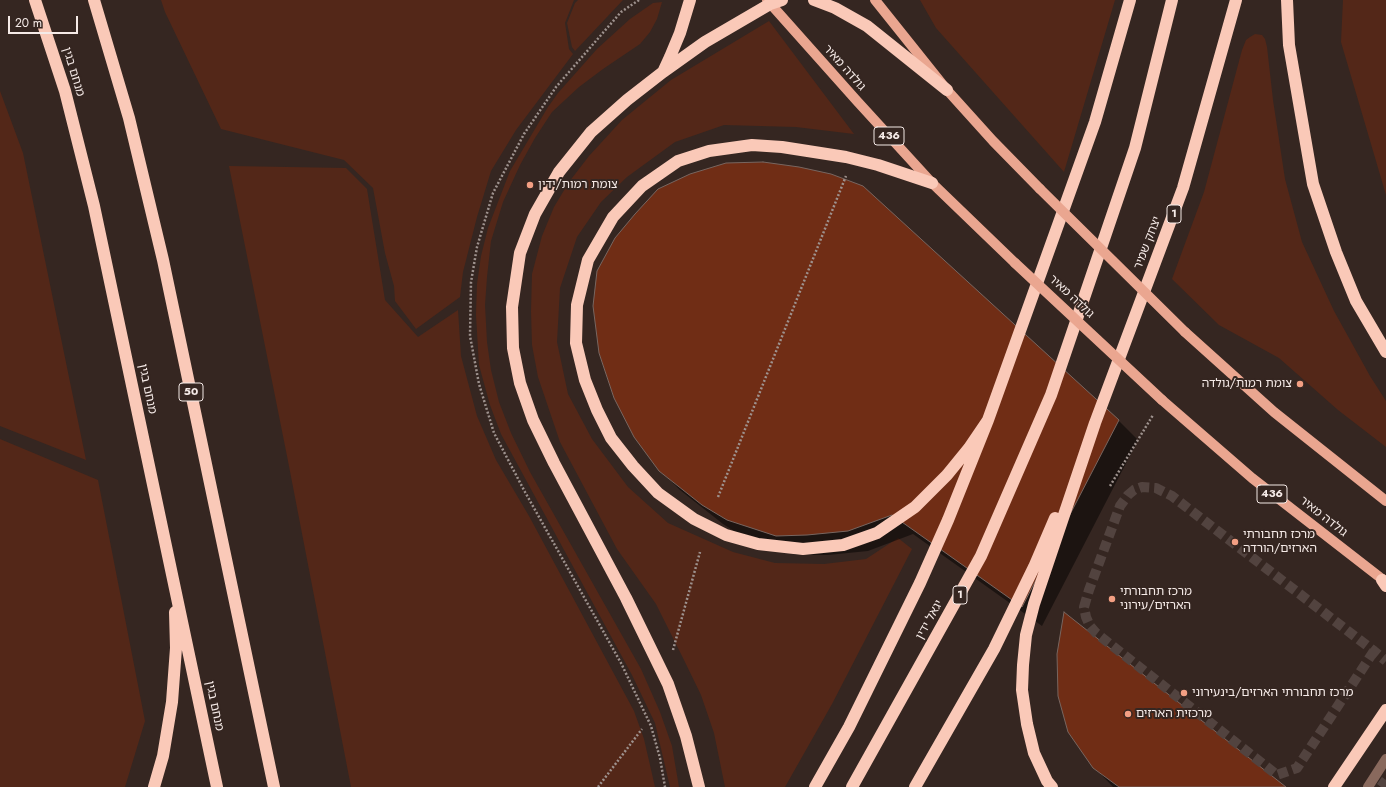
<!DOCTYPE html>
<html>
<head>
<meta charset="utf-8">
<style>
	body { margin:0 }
	#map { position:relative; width:1386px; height:787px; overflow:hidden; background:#352621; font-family:Jost,sans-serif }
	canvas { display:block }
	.scale { position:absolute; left:8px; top:16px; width:70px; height:18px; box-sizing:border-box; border:2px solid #f5eae7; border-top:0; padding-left:5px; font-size:12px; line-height:14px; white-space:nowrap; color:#f5eae7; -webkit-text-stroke:3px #352621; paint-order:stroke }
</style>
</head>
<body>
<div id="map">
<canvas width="1386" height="787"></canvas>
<div class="scale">20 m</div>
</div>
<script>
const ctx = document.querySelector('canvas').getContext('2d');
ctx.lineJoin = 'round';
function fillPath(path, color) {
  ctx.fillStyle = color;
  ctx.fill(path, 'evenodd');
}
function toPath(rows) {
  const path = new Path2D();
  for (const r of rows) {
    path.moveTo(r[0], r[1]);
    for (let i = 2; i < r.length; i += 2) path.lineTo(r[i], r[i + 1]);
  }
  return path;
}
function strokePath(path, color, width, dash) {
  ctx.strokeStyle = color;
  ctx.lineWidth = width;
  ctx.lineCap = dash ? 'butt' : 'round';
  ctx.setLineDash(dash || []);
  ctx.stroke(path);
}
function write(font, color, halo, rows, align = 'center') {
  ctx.font = font + ' Jost,"Noto Sans Hebrew",sans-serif';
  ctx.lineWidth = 4;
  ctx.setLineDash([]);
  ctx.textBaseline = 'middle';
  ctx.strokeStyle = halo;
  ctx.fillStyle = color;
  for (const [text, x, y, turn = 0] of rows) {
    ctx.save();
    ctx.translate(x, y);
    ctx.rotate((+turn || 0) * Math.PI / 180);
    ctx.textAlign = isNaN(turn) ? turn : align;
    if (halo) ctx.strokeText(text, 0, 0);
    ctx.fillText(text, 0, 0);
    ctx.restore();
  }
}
const green = toPath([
	[161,0,574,0,565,23,569,49,573,54,516,130,491,171,477,217,463,272,460,297,416,329,395,301,394,286,385,253,373,188,344,160,221,129,165,12],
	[578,0,623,0,575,51,572,47,567,23,575,3],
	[920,0,1115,0,1064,172,936,28],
	[1343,0,1386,0,1386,195,1341,42],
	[662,2,657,19,650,32,640,44,603,69,579,87,552,112,535,138,520,165,503,202,491,241,487,277,485,305,487,342,491,370,499,402,511,433,530,472,641,669,660,712,672,746,679,787,670,787,655,723,632,675,501,434,490,405,479,365,476,315,477,284,481,256,488,228,510,171,548,107,558,93,597,49,630,19,653,3],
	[769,21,854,134,796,127,724,125,675,142,627,177,601,202,577,237,560,288,557,342,568,394,592,439,628,487,668,523,733,552,775,563,824,564,866,559,898,538,912,549,832,704,785,787,725,787,714,733,701,695,684,660,656,604,617,549,560,442,538,377,532,345,531,311,532,274,542,236,554,207,569,182,589,156,622,120,671,80],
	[1255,34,1262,35,1265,39,1267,47,1273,100,1285,179,1302,242,1334,311,1370,376,1386,401,1386,447,1338,410,1279,358,1219,325,1172,279,1204,192,1242,50,1246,40,1250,37],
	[0,91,23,153,86,460,0,426],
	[229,166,346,168,367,189,385,300,418,337,458,310,461,356,477,416,496,460,529,516,634,711,644,739,655,787,351,787,288,461],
	[0,439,98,480,145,721,125,787,0,787]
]);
const shadow = toPath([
	[1118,420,1138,440,1042,626,913,534,868,551,828,555,796,555,748,540,723,524,680,490,660,470],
	[1094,767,1284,787,1113,787]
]);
const building = toPath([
	[763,162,799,167,831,174,863,186,1119,420,1022,607,892,515,848,531,807,535,776,536,727,520,702,505,659,471,634,437,614,398,599,353,593,306,597,271,615,238,635,214,658,189,690,174,726,163,763,162],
	[1064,612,1074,620,1286,787,1119,787,1093,768,1068,732,1058,696,1057,654,1064,612]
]);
const minorTunnel = toPath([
	[1374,651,1297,768,1277,775,1096,633,1090,626,1086,617,1084,607,1089,590,1120,506,1128,495,1134,490,1142,487,1156,488,1172,496,1374,651,1386,661],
	[1381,787,1386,780]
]);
const path = toPath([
	[639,0,621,12,556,87,524,134,493,193,477,247,471,282,470,336,479,384,494,433,525,492,621,663,651,726,660,758,665,787],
	[1110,486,1153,415],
	[718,497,846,176],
	[673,650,700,552],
	[598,787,642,729]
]);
const minor = toPath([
	[1368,787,1386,759]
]);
const major = toPath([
	[767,0,857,101,932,183,1015,263],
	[875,0,947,90,993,141,1040,189],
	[1185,332,1274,412,1386,501],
	[1162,400,1252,478,1386,582]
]);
const highway = toPath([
	[35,0,65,91,94,206,217,787],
	[94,0,129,118,163,260,274,787],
	[814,0,835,8,867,26,947,90],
	[1287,0,1289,45,1313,184,1336,252,1356,301,1386,352],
	[664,70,670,57,680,33,690,0],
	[932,183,878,165,846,157,782,147,752,145,709,151,678,161,642,186,613,217,588,260,577,305,576,343,585,380,597,410,611,438,633,466,658,493,694,519,726,535,758,544,803,549,843,545,877,533,915,507,947,475,969,448,988,420],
	[1382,580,1386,586],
	[154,787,163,756,172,702,176,648,175,612],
	[699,787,686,736,668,684,626,598,554,463,533,420,520,383,513,348,512,307,520,253,535,214,559,172,591,132,627,100,663,72,705,42,770,4,782,0],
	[815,787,849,727,920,583,948,520,988,420,1095,122,1130,0],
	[852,787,981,556,1051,395,1135,148,1172,0],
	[915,787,994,649,1034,567,1055,518],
	[1052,787,1047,781,1034,753,1027,724,1022,690,1023,665,1026,635,1034,604,1095,423,1183,188,1236,0],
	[1334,787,1386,710]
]);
const majorBridge = toPath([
	[1040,189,1185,332],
	[1015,263,1162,400]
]);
const markers = [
	[530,185,4,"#f39f83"],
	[1300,384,4,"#f39f83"],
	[1235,542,4,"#f39f83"],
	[1112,599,4,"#f39f83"],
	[1184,693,4,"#f39f83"],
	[1128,714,4,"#f39f83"]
];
const shields = [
	[889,136,30],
	[1174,214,14],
	[191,392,24],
	[1272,494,30],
	[960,595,14]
];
const shieldNames = [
	["436",889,136],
	["1",1174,214],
	["50",191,392],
	["436",1272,494],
	["1",960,595]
];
const streetNames = [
	["גולדה מאיר",844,68,48],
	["מנחם בגין",73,72,73],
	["יצחק שמיר",1148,243,-69],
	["גולדה מאיר",1071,297,43],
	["מנחם בגין",147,389,78],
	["גולדה מאיר",1323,517,38],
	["יגאל ידין",930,620,-61],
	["מנחם בגין",214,706,78]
];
const poiNames = [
	["צומת רמות/ידין",538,185],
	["צומת רמות/גולדה",1292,384,"right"],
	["מרכז תחבורתי",1243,535],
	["הארזים/הורדה",1243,549],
	["מרכז תחבורתי",1120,592],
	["הארזים/עירוני",1120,606],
	["מרכז תחבורתי הארזים/בינעירוני",1192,693],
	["מרכזית הארזים",1136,714]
];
fillPath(green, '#532718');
fillPath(shadow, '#0007');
fillPath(building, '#702d15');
strokePath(building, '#786660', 1);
strokePath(minorTunnel, '#52433f', 10, [10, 5]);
strokePath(path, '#9e928e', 2.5, [2, 2]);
strokePath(minor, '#89695d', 10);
strokePath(major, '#eaa690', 10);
strokePath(highway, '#fac9b8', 12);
strokePath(majorBridge, '#eaa690', 10);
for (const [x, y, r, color] of markers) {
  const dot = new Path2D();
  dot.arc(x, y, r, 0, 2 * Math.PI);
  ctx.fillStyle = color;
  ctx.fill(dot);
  strokePath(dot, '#352621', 1.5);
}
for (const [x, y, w] of shields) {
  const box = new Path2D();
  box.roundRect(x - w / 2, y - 9, w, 18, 3);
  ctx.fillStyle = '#352621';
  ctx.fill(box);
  strokePath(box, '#f5eae7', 1);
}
write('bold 11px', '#f5eae7', null, shieldNames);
write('12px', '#f5eae7', '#352621', streetNames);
write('12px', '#f5eae7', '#352621', poiNames, 'left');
</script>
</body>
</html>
